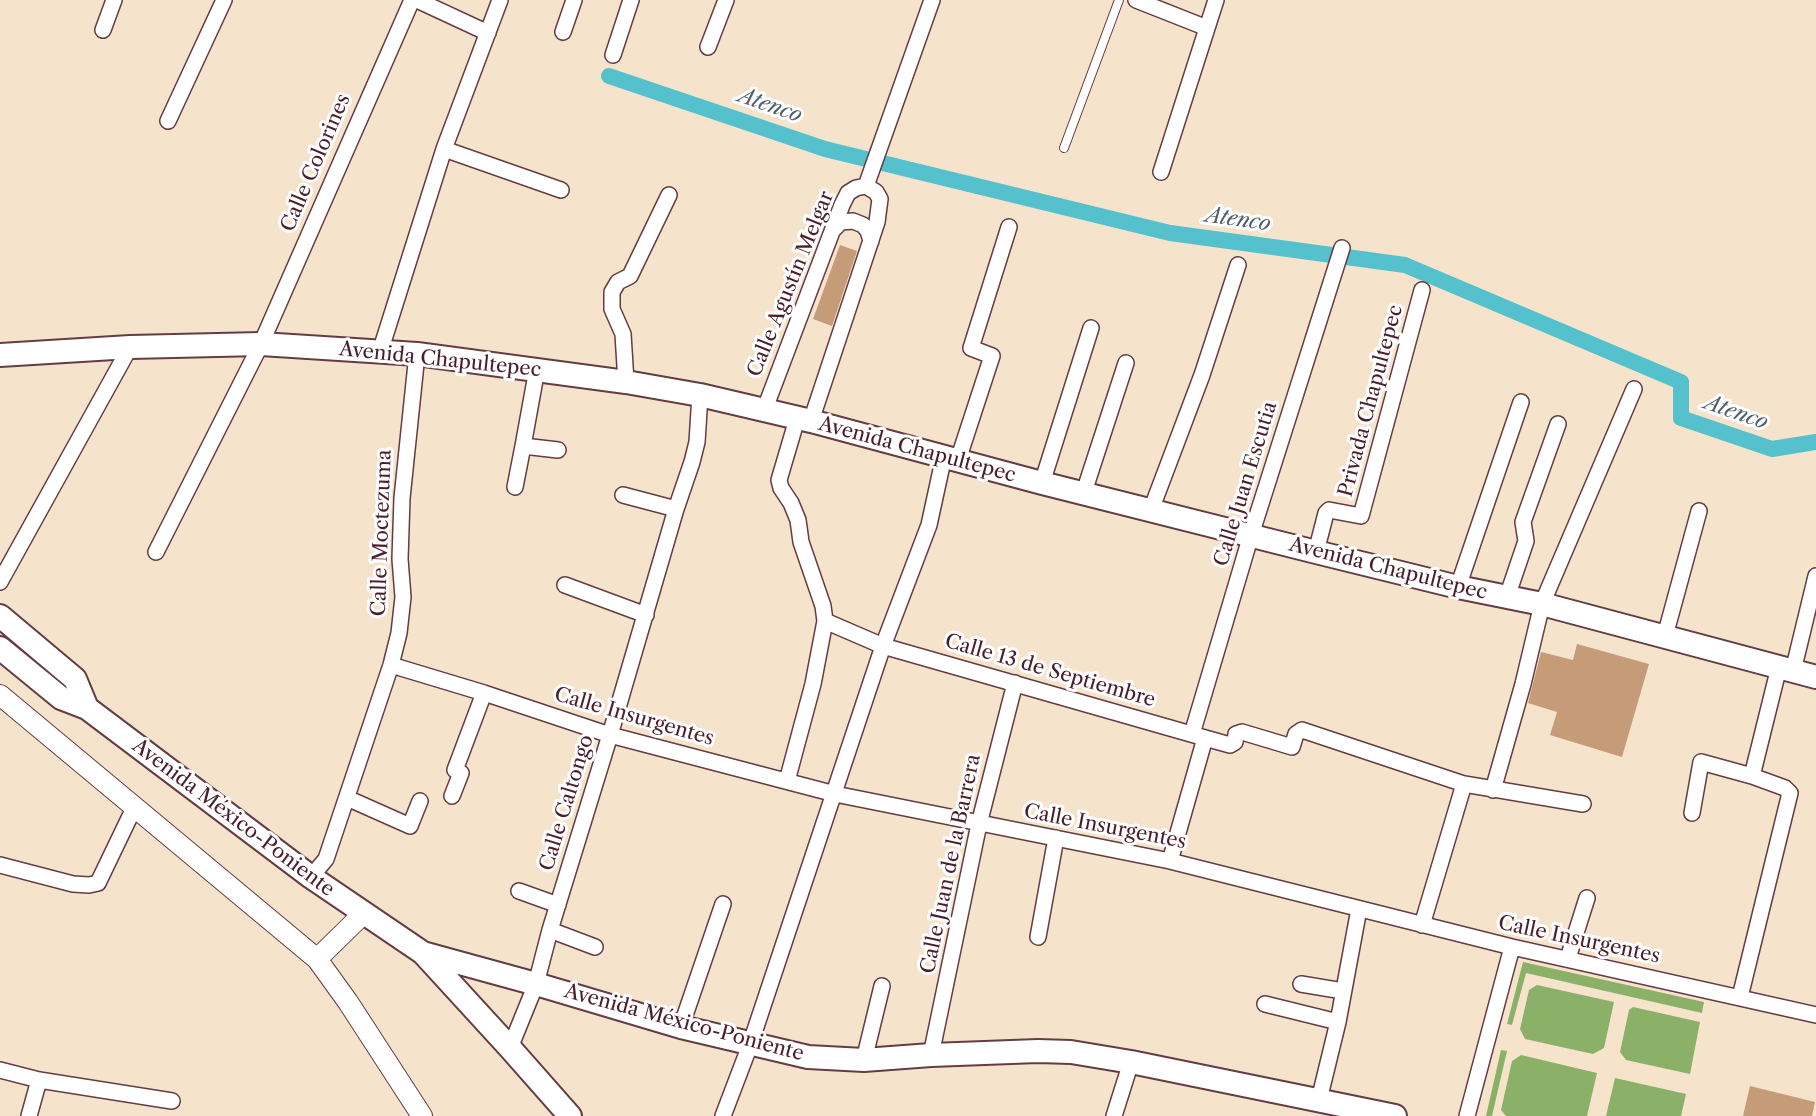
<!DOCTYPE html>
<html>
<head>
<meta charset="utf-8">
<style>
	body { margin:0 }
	canvas { display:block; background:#f6e3cc }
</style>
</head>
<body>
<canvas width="1816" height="1116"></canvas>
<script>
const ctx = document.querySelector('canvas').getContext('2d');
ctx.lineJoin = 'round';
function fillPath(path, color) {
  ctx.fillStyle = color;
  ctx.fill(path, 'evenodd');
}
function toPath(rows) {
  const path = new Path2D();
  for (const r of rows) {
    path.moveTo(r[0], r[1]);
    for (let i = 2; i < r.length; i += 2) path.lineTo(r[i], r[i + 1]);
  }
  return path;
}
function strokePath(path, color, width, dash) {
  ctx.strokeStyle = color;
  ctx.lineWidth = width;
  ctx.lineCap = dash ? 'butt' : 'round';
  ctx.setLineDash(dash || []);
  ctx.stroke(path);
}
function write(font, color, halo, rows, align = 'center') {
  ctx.font = font + ' "Libre Caslon Text",serif';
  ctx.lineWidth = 6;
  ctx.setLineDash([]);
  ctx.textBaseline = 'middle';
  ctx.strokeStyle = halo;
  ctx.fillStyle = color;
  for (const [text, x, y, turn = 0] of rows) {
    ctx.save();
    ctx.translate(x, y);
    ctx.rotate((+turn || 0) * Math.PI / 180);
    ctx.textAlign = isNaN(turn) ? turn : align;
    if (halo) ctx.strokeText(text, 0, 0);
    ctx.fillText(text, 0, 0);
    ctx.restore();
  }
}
const forest = toPath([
	[1523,962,1704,1002,1702,1013,1526,973,1512,1025,1507,1024],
	[1537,985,1614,1002,1604,1048,1593,1054,1525,1039,1520,1029,1529,990],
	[1633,1007,1700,1022,1690,1074,1626,1060,1620,1052,1629,1010],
	[1501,1050,1507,1051,1492,1116,1486,1116],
	[1521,1055,1597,1073,1587,1116,1506,1116,1501,1110,1512,1061],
	[1615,1078,1686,1094,1681,1116,1606,1116]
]);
const canal = toPath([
	[609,76,825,149,1170,233,1405,265,1681,382,1681,418,1772,449,1816,442]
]);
const building = toPath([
	[840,245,857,251,832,326,813,319],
	[1577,644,1649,664,1622,757,1550,735,1557,712,1528,703,1541,652,1573,660],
	[1750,1086,1815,1102,1812,1116,1743,1116]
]);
const service = toPath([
	[1064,148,1119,0]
]);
const minor = toPath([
	[417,0,488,33],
	[1136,0,1207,28],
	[103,30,114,0],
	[563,32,574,0],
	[708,47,726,0],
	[613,55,631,0],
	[168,121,224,0],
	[444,149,561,190],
	[1161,172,1216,0],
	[866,186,932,0],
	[832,231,841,222,853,221,863,225,868,231,871,241],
	[380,352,444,149,500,0],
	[626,382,623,334,612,309,612,292,618,282,630,276,669,195],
	[764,411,842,205,848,193,856,188,866,186],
	[811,421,877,222,880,199,876,192,866,186],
	[523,446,537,369],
	[958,460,992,356,971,348,1009,227],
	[1042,483,1091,328],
	[515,487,523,446,558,450],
	[1084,492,1126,363],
	[623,495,676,509],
	[1151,510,1202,375,1238,265],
	[156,552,261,344,412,0],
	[1316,552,1326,513,1329,510,1361,516,1422,290],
	[0,582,130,347],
	[565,585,646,615],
	[1458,587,1521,402],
	[1507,597,1526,541,1523,522,1558,424],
	[825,621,883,646,929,525,944,456],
	[1665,636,1699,511],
	[391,665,484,693,610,735,835,794,1170,861,1512,947,1816,1015],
	[1793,671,1816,576],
	[1192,734,1251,535,1342,248],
	[1205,738,1230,745,1235,742,1236,734,1242,732,1292,747,1296,734,1302,730,1464,784,1583,804],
	[1752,776,1779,667],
	[787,781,813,684,825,621,823,606,801,542,798,520,791,503,781,488,779,480,797,419],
	[1493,790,1523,684,1542,604,1634,389],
	[452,796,461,773,455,770,484,693],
	[347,798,410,826,420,801],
	[1692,813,1701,762,1752,776,1785,788,1790,793,1740,997],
	[0,865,73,884,89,885,98,883,134,808],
	[311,877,326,859,391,665,399,633,403,597,400,559,402,498,417,354],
	[519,891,558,905],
	[1422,925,1464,784],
	[550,930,595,947],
	[1038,937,1056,838],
	[1568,958,1587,898],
	[1301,984,1343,991],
	[1265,1004,1338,1022],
	[681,1027,723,904],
	[510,1048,536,984,550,930,610,735,676,509,692,462,697,442,700,395],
	[931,1055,979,824,1015,683],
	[864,1060,882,986],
	[0,1070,39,1080,172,1101],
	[1319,1100,1338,1022,1359,909],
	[29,1116,39,1080],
	[723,1116,750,1045,883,646,1205,738,1170,861],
	[1114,1116,1131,1062],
	[1467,1116,1512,947]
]);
const tertiary = toPath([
	[0,695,317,959,348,1002,422,1116],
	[317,959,363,914]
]);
const secondary = toPath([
	[0,355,130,347,261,344,417,354,626,382,700,395,811,421,1042,483,1316,552,1458,587,1542,604,1816,677],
	[0,616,75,679,87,708],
	[0,648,61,698,87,708,311,877,423,953,536,984,681,1027,808,1057,864,1060,931,1055,1038,1051,1071,1052,1131,1062,1395,1116],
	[423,953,510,1048,570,1116]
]);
const streetNames = [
	["Calle Colorines",316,163,-67],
	["Calle Agustín Melgar",791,284,-68],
	["Avenida Chapultepec",440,360,6],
	["Privada Chapultepec",1371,401,-75],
	["Avenida Chapultepec",917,450,15],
	["Calle Juan Escutia",1246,484,-73],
	["Calle Moctezuma",382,533,-88],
	["Avenida Chapultepec",1388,569,14],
	["Calle 13 de Septiembre",1050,671,16],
	["Calle Insurgentes",634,717,16],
	["Calle Caltongo",567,803,-73],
	["Avenida México-Poniente",233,818,37],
	["Calle Insurgentes",1105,827,11],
	["Calle Juan de la Barrera",951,864,-78],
	["Calle Insurgentes",1579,940,12],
	["Avenida México-Poniente",684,1023,15]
];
const waterNames = [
	["Atenco",770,106,19],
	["Atenco",1238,220,8],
	["Atenco",1736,413,19]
];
fillPath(forest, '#8ab167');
strokePath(canal, '#54c1cd', 16);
fillPath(building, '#c59b78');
strokePath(service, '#643c43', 10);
strokePath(minor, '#643c43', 18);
strokePath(tertiary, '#643c43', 22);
strokePath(secondary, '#643c43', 26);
strokePath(service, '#fff', 8);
strokePath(minor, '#fff', 15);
strokePath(tertiary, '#fff', 20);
strokePath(secondary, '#fff', 22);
write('20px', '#4a1f2b', '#fff', streetNames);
write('italic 21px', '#4e606c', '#fff', waterNames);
</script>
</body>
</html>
